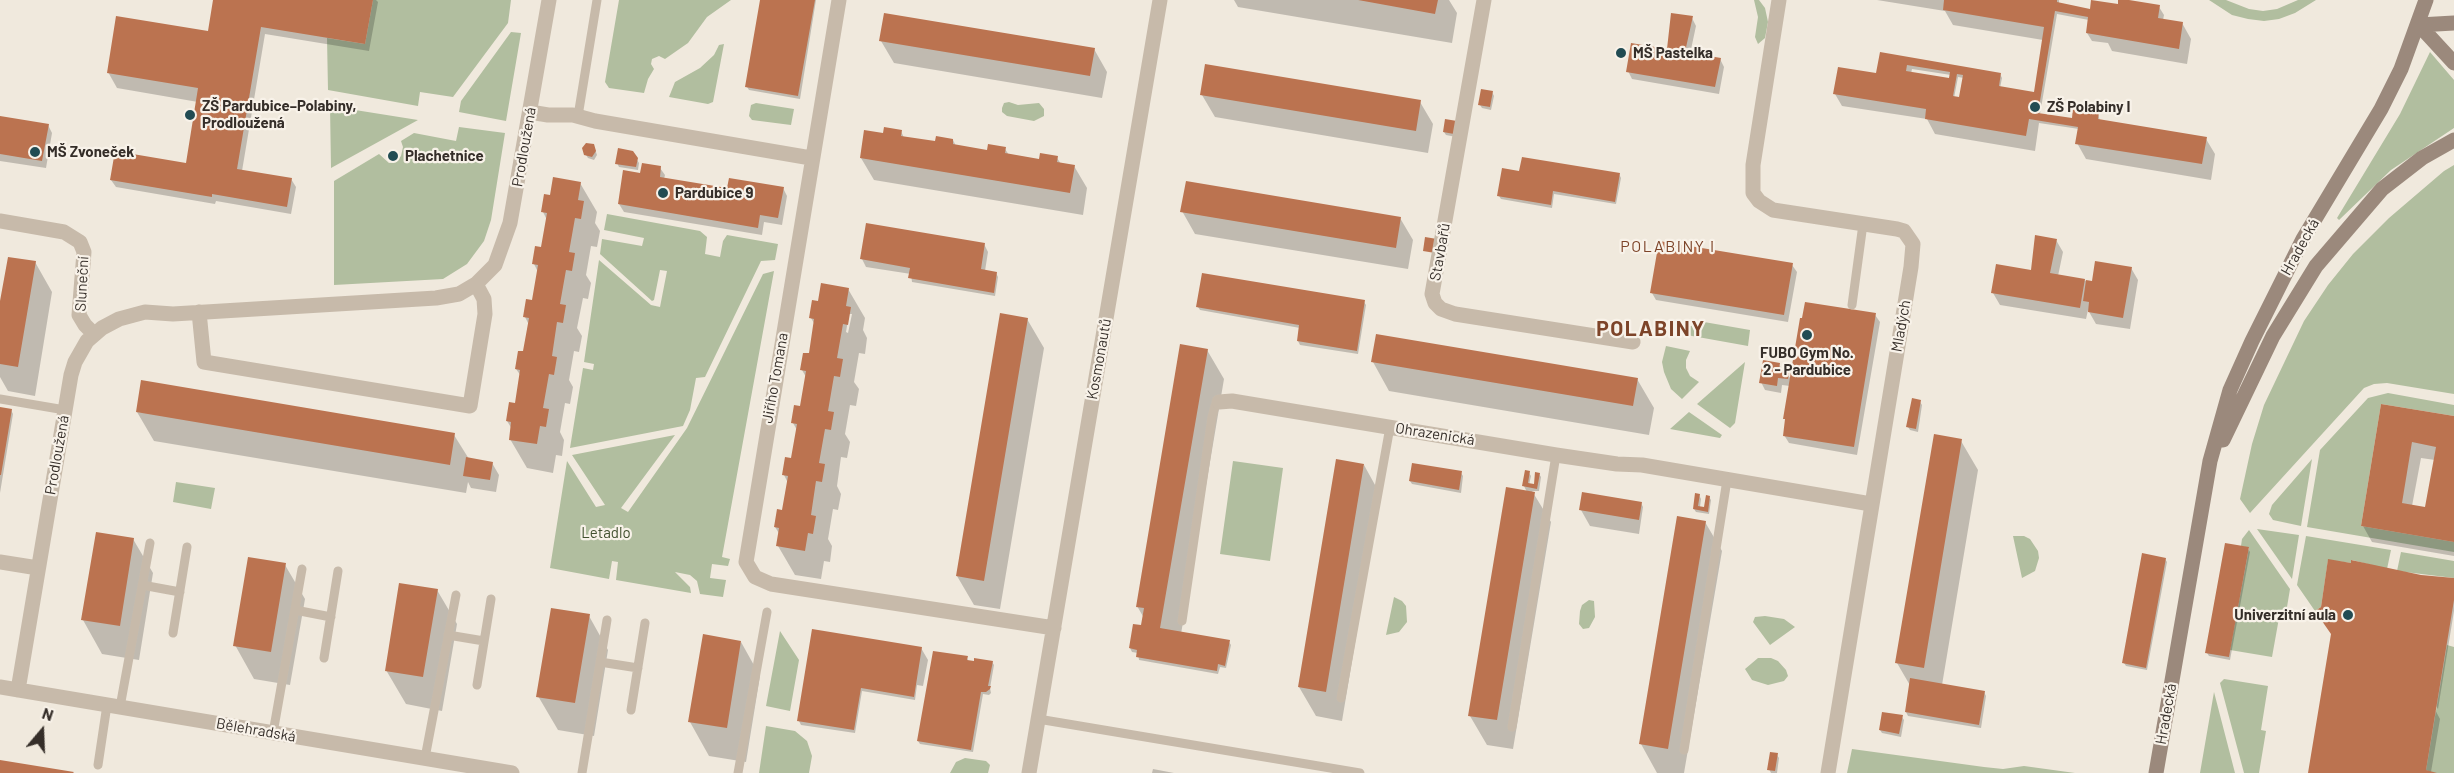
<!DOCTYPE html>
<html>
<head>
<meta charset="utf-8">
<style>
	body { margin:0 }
	#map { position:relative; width:2454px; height:773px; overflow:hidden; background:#f0e9dd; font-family:Barlow,sans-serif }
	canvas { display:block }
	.north { position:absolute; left:12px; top:701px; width:60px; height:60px; -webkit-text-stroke:4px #f8f2e9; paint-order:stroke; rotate:19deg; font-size:16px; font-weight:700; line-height:24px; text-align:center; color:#352e29 }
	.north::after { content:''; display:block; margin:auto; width:21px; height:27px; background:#352e29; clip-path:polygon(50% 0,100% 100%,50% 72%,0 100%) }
</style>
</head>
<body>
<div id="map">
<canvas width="2454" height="773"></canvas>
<div class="north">N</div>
</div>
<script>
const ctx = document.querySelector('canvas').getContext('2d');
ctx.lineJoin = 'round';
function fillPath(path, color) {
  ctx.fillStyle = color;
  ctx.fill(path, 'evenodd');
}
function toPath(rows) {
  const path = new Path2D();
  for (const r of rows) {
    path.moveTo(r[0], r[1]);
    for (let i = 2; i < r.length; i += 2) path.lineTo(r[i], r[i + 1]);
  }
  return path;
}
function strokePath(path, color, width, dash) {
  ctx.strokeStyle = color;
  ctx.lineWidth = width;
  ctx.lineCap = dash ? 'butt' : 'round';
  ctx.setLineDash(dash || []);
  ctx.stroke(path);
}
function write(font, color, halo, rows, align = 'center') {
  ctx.font = font + ' Barlow,sans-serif';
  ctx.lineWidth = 4.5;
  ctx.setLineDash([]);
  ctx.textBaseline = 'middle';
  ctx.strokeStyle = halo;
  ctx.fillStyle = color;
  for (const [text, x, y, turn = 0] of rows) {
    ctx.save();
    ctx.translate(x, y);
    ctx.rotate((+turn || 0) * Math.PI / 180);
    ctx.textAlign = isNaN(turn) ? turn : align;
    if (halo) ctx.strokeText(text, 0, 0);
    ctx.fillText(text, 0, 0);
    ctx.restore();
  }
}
const green = toPath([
	[373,0,511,0,508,23,453,97,420,92,418,106,328,90,327,38,365,44],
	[619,0,731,0,707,17,688,43,665,59,659,56,652,59,651,64,654,69,648,79,644,93,609,88,605,82],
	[1754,0,1759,0,1765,8,1768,22,1765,38,1758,44,1755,37,1758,17],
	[2209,0,2226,0,2249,9,2263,11,2277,9,2298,0,2316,0,2295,13,2279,19,2264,21,2248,19,2232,15],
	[511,32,521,33,506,121,459,112,461,101],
	[724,44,713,102,708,104,669,97,675,82,700,68,714,55,719,45],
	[2430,52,2454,80,2454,128,2391,170,2339,220,2337,218,2400,114],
	[1009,102,1018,105,1039,103,1044,109,1044,116,1034,121,1007,116,1002,112,1002,108,1004,103],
	[756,103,794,109,791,125,752,120,749,116,751,105],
	[330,106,418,120,331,168],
	[459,127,505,133,491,220,484,241,467,264,443,279,334,285,334,181,379,154,389,163,396,162,401,156,403,147,401,141,414,133,456,141],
	[2454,165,2454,394,2387,383,2374,384,2364,388,2250,513,2240,499,2252,444,2264,405,2304,321,2328,285,2353,254,2389,218,2444,171],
	[607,214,700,231,707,237,705,254,720,257,723,241,727,235,778,244,775,260,761,261,705,377,696,378,690,410,683,426,570,448,583,368,593,370,594,364,584,362,599,260,651,305,660,307,667,271,660,270,654,300,652,301,600,254,602,239,642,246,644,238,604,230],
	[774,271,722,557,730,559,728,566,712,564,710,578,726,580,723,597,700,594,697,581,690,575,675,572,690,587,691,593,616,580,618,562,612,561,609,579,550,568,567,461,596,507,605,505,572,455,675,435,621,508,628,512,687,428,763,274],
	[1704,322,1750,330,1748,346,1681,334,1684,328],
	[1666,346,1690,351,1686,360,1686,368,1690,376,1699,382,1682,399,1671,389,1664,372,1662,362],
	[1745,362,1735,423,1730,428,1697,404],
	[2388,393,2454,405,2454,416,2381,404,2361,526,2454,542,2454,552,2307,527,2320,450,2368,398],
	[1689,412,1722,435,1720,438,1670,429],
	[2312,459,2301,526,2273,520,2269,514,2272,505],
	[1233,461,1283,468,1270,561,1220,554],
	[176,482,215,488,211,509,173,502],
	[2257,529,2299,535,2292,579],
	[2249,530,2290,589,2285,619,2279,618,2272,657,2230,650,2249,548,2241,546,2242,539],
	[2013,536,2024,536,2030,539,2038,551,2039,558,2035,571,2022,578],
	[2306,536,2391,550,2387,569,2352,560,2351,563,2328,560,2321,607,2315,611,2297,585],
	[2401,552,2454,561,2454,578,2397,571],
	[1394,597,1402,601,1406,606,1407,622,1399,632,1386,635],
	[1589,600,1594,601,1595,617,1589,628,1583,629,1579,624,1580,611,1582,605],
	[1765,616,1784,619,1795,627,1770,645,1753,622,1755,617],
	[780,631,799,660,790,711,766,706],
	[2447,645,2454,647,2454,773,2433,773,2426,770],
	[1758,658,1771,658,1778,661,1786,670,1788,676,1784,681,1768,685,1752,680,1745,669],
	[2224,679,2268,686,2261,730,2266,731,2259,773,2244,773,2220,683],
	[2214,692,2235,773,2200,773],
	[766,726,795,731,807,741,812,756,809,773,759,773],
	[1852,749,1984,767,2003,769,2024,766,2075,773,1847,773],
	[965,758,986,761,990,765,988,773,950,773,956,762]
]);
const shadow = toPath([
	[215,0,376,0,378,2,369,51,265,34,242,171,291,179,296,187,291,214,216,201,215,204,116,187,111,180,187,165,198,102,117,88,108,72,209,36],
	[761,0,816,0,800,99,749,90,747,87],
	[1234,0,1449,0,1457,13,1452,43,1238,7],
	[1877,0,2059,0,2059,4,2089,11,2119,5,2120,0,2159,7,2164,15,2163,20,2182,23,2191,39,2187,64,2112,51,2108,43,2092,41,2087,33,2089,20,2057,14,2040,114,2073,120,2098,114,2100,121,2206,139,2215,154,2211,180,2086,159,2077,143,2079,129,2039,123,2035,151,1935,134,1927,119,1842,106,1835,94,1910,61,2000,74,2002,78,2000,88,2035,94,2043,40,1953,25,1945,11],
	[1912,69,1951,75,1948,80,1911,74],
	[1958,77,1964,78,1960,99,1954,98],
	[1692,18,1696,26,1690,54,1720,59,1724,67,1719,94,1632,79,1628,71,1668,51],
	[881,41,1094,49,1107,72,1102,98,894,63],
	[1492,92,1494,96,1491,110,1482,108,1480,105],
	[1202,95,1420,102,1433,124,1428,153,1215,117],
	[0,118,48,125,52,133,46,168,0,161],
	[1446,120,1456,137,1446,135,1444,132],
	[901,131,904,138,936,143,953,140,956,146,988,152,1005,149,1009,155,1040,160,1057,158,1061,164,1074,166,1087,188,1083,215,874,180,861,158,884,134],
	[595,149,597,155,594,160,588,158,586,155],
	[632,152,639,163,638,170,619,167,617,163],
	[660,168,665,175,664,179,728,190,783,188,787,196,782,225,764,222,762,235,624,212,619,204,642,175],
	[1521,172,1619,174,1621,178,1616,204,1554,194,1552,208,1501,199,1499,196],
	[580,183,597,212,595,223,600,231,597,247,591,246,586,275,591,283,588,299,583,298,577,328,582,336,579,352,574,351,569,380,573,387,570,404,565,403,560,432,564,440,562,456,556,455,553,473,527,468,510,439,512,429,507,421,516,405,521,376,516,369,525,353,529,325,525,317,533,302,538,272,534,264,542,249,547,220,543,212,551,197],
	[1182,211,1400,218,1413,240,1408,269,1195,234],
	[2056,240,2063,252,2058,276,2093,282,2131,268,2138,280,2130,329,2096,324,2088,310,2086,319,2000,305,1993,293,2032,272],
	[984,244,988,252,985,271,996,273,998,277,995,296,912,282,911,274,866,267,862,259],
	[35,262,52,292,35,396,8,391,0,377,0,310],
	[1792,265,1797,272,1788,322,1656,300,1652,293],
	[848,289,865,318,863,330,867,338,865,354,859,353,854,382,859,389,856,406,850,405,845,434,850,442,847,458,841,457,837,486,841,494,838,510,833,509,828,539,832,546,830,562,824,561,821,579,795,575,778,546,780,535,775,527,783,511,788,483,784,475,792,460,797,430,793,423,801,408,806,377,802,370,810,355,815,325,811,318,819,303],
	[849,314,852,314,848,333,846,332],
	[1364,302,1366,305,1358,354,1300,345,1298,341,1300,328,1200,310,1198,307],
	[1875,315,1880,322,1857,455,1789,443,1784,435,1790,386,1782,385,1781,393,1765,390,1761,382,1779,365,1791,379],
	[1027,319,1044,348,1000,609,974,605,957,576],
	[1207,350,1224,379,1181,634,1229,642,1231,645,1226,668,1220,667,1218,674,1139,660,1138,653,1132,652,1130,648,1142,627,1144,618,1137,606],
	[1373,362,1637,379,1654,408,1649,435,1389,391],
	[1920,402,1922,405,1918,432,1910,430,1908,427],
	[2383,406,2454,418,2454,556,2372,542,2363,526],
	[2421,458,2435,460,2427,509,2412,506],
	[0,408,11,410,13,414,0,493],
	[137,412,454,435,469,459,492,463,499,475,496,492,471,488,468,482,466,493,154,441],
	[1961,441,1978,470,1942,685,1984,692,1986,696,1981,728,1908,716,1906,712,1911,687,1897,663],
	[1364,465,1380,494,1342,721,1316,716,1299,687],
	[1461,473,1463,476,1461,493,1412,484,1410,481],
	[1529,473,1531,476,1529,485,1535,485,1539,474,1541,477,1539,491,1532,491,1551,522,1513,749,1487,745,1470,716,1527,492,1524,486],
	[1699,495,1701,499,1700,507,1705,508,1709,497,1711,500,1709,514,1696,512,1694,509],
	[1641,503,1643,507,1639,534,1590,526,1581,510],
	[1705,522,1722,551,1684,773,1657,773,1641,744],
	[133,539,153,573,139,660,102,654,83,620],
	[2248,549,2250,552,2230,660,2209,656,2207,653],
	[2165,559,2167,562,2147,670,2126,666,2124,663],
	[285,565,305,599,290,685,254,679,235,645],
	[2411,575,2454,580,2454,611,2438,709,2434,703,2432,704,2440,719,2431,772,2433,773,2309,773],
	[437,590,457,624,442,711,406,704,386,670],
	[589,616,608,650,594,736,558,730,538,696],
	[741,642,760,676,746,762,709,756,690,722],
	[921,648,928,660,923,686,917,685,915,700,862,691,855,733,801,725,799,721],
	[967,658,969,662,992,662,994,665,990,688,991,693,989,695,983,694,973,752,920,744,918,741],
	[1902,717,1904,720,1901,737,1882,733,1880,730],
	[1777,755,1779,758,1777,773,1771,773,1769,769],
	[1153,769,1174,773,1152,773]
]);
const building = toPath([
	[213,0,373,0,365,44,261,27,237,169,292,178,287,207,212,194,212,197,110,180,115,151,186,163,198,88,107,73,116,16,208,31],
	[760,0,815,0,798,96,745,87],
	[1358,0,1438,0,1435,14],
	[1944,0,2057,0,2057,2,2090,9,2091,0,2118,4,2118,0,2129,0,2160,5,2158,18,2183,22,2179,49,2086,33,2088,17,2055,11,2038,113,2072,118,2073,108,2099,112,2098,119,2207,137,2202,164,2075,144,2078,127,2029,119,2026,136,1925,119,1926,109,1833,94,1838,67,1876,73,1880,52,2001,73,1999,86,2034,92,2044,27,1943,10],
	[1907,65,1950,72,1949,78,1906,71],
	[1957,74,1963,75,1959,97,1953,96],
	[884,13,1095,48,1090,76,879,41],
	[1671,13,1693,16,1685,52,1721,58,1715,87,1626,72,1631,43,1667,49],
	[1205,64,1421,100,1416,131,1200,95],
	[1481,89,1493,91,1490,107,1478,105],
	[0,116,49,124,42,161,0,154],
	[1445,119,1457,121,1454,134,1443,132],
	[884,127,902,130,901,136,935,141,936,136,953,139,953,144,987,150,988,144,1006,147,1005,153,1039,159,1040,153,1058,156,1057,162,1075,165,1070,193,860,158,864,130,883,133],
	[586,143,594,144,596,151,592,157,584,155,582,148],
	[618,148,633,151,638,158,636,167,615,164],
	[1522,157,1620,173,1615,202,1553,191,1551,205,1497,196,1502,168,1519,171],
	[642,163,661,166,660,177,727,188,729,178,784,187,778,218,760,215,758,228,618,204,623,170,640,173],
	[553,177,581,182,578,200,584,201,581,219,575,218,569,252,575,253,572,271,566,270,560,304,566,305,563,323,557,322,552,356,557,357,554,375,549,374,543,408,549,409,546,427,540,426,537,444,509,440,511,422,506,421,509,402,515,403,520,370,515,369,518,351,523,351,529,318,523,317,526,299,532,300,538,265,532,264,535,246,541,247,547,213,541,212,544,194,550,195],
	[1186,181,1401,217,1396,248,1180,212],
	[866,223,985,243,981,269,997,272,994,293,908,278,910,268,860,259],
	[2035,235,2057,239,2050,273,2085,279,2080,308,1991,293,1996,264,2031,270],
	[1425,237,1437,239,1435,253,1423,251],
	[1659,241,1793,263,1784,315,1650,293],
	[8,257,36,261,18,367,0,364,0,301],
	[2095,261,2132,267,2123,318,2088,312,2089,302,2083,301,2086,280,2092,281],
	[1202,273,1365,300,1357,351,1297,341,1299,325,1196,307],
	[821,283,849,288,846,306,851,307,848,325,843,324,837,358,843,359,840,377,834,376,828,411,834,412,831,430,825,429,819,463,825,464,822,482,816,481,811,515,816,516,813,534,808,533,805,551,776,546,779,528,774,527,777,509,782,510,788,476,782,475,785,457,791,458,797,424,791,423,794,405,800,406,806,371,800,370,803,353,809,353,814,319,809,318,812,300,818,301],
	[1805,302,1876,313,1854,447,1783,436,1785,419,1783,419,1800,318,1802,318],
	[1000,313,1028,318,984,581,956,576],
	[1376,334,1638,378,1633,406,1371,362],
	[1180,344,1208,349,1160,628,1230,640,1225,666,1218,664,1217,671,1136,657,1137,650,1129,648,1133,624,1141,625,1144,608,1136,607],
	[1763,360,1780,363,1779,370,1789,372,1788,379,1778,378,1777,386,1759,383],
	[141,380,455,433,450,465,136,412],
	[1912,398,1921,400,1916,429,1906,427],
	[2381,404,2454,416,2454,542,2361,526],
	[2412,442,2436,447,2425,507,2402,503],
	[0,407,12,409,1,475,0,475],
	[1934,434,1962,439,1924,668,1895,663],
	[466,457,493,462,490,480,463,476],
	[1336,459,1364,464,1326,692,1298,687],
	[1412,463,1462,471,1459,490,1409,481],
	[1525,470,1530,471,1528,483,1534,484,1535,472,1540,473,1537,489,1522,486],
	[1506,487,1535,492,1497,720,1468,716],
	[1582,492,1642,502,1639,520,1579,510],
	[1695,493,1700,494,1698,506,1704,507,1706,495,1710,496,1708,512,1693,509],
	[1677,516,1706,521,1668,749,1639,744],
	[96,532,134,538,120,626,81,620],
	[2225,543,2249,547,2229,657,2205,653],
	[2142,553,2166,558,2146,668,2122,663],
	[248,557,286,563,271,652,233,646],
	[2328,559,2351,563,2351,560,2421,575,2454,578,2454,600,2426,770,2437,773,2308,773,2331,634,2315,611,2321,607],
	[399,583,438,589,423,677,385,671],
	[551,608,590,614,575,703,536,697],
	[812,629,922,647,914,697,861,688,854,730,797,721],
	[703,634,741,641,727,728,688,722],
	[933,651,968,656,967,660,974,661,974,658,993,661,988,686,991,686,990,689,986,692,981,692,971,750,917,741],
	[1910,678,1985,691,1979,725,1905,712],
	[1882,712,1903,715,1899,734,1879,730],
	[1770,752,1778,753,1775,771,1767,770],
	[0,760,74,772,73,773,0,773]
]);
const lane = toPath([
	[578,116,597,0],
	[1852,305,1863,224],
	[0,399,65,410],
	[142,585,180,592],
	[295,610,331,617],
	[1182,621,1212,417,1215,406,1219,402],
	[173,633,187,547],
	[448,635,484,641],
	[324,658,338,571],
	[600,662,638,668],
	[477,685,491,599],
	[1341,698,1390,427],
	[120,707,150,543],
	[631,710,645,623],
	[1038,719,1360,773],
	[1512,727,1556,455],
	[273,733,302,569],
	[1684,750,1727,480],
	[425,758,456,595],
	[98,765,107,705],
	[582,773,607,620],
	[738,773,767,612]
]);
const street = toPath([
	[839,0,746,562,755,577,771,584,1054,628],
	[1484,0,1432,294,1435,303,1441,309,1455,314,1633,342],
	[1779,0,1753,165,1753,193,1759,201,1773,210,1897,229,1904,231,1913,244,1911,267,1828,773],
	[530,112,548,115,573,115,595,121,811,158],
	[0,221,64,232,80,242,84,252,79,315,85,325,94,334],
	[199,312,204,362,470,406,485,314,484,299,476,284],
	[1219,402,1232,401,1556,455,1617,464,1642,465,1871,504],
	[0,562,38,568],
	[0,687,512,773],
	[18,690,71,375,75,362,87,341,102,328,119,319,145,312,173,314,436,298,459,294,476,284,495,265,510,223,549,0],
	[1029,773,1160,0]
]);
const secondary = toPath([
	[2419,25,2454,63],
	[2419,25,2454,23],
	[2223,440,2273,336,2316,266,2382,189,2422,158,2454,140],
	[2156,773,2210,461,2230,390,2252,341,2303,239,2381,109,2401,69,2426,0]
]);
const markers = [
	[1621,53,6,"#224c53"],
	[2035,107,6,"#224c53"],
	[190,115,6,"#224c53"],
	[35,152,6,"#224c53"],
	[393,156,6,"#224c53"],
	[663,193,6,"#224c53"],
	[1807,335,6,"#224c53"],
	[2348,615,6,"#224c53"]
];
const poiNames = [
	["MŠ Pastelka",1633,53],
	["ZŠ Pardubice–Polabiny,",202,106],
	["Prodloužená",202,123],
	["ZŠ Polabiny I",2047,107],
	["MŠ Zvoneček",47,152],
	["Plachetnice",405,156],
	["Pardubice 9",675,193],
	["FUBO Gym No.",1807,353,"center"],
	["2 - Pardubice",1807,370,"center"],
	["Univerzitní aula",2336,615,"right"]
];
const streetNames = [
	["Prodloužená",524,147,-80],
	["Hradecká",2300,247,-61],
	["Stavbařů",1440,252,-80],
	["Sluneční",82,284,-87],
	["Mladých",1901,326,-80],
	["Kosmonautů",1099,359,-80],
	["Jiřího Tomana",775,378,-80],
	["Ohrazenická",1435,434,9],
	["Prodloužená",57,455,-80],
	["Hradecká",2166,714,-80],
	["Bělehradská",256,730,10]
];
const parkNames = [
	["Letadlo",606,533]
];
const neighbourhoodNames = [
	["POLABINY I",1668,247]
];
const districtNames = [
	["POLABINY",1651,329]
];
fillPath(green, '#b1be9f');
fillPath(shadow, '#0003');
fillPath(building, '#bb7350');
strokePath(lane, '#c7baaa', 9);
strokePath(street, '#c7baaa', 15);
strokePath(secondary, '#9b897c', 15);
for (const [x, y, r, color] of markers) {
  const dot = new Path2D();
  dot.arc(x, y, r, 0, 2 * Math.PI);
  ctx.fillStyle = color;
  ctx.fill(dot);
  strokePath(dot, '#f8f2e9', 2);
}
write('bold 15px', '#352e29', '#f8f2e9', poiNames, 'left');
write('15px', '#352e29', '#f8f2e9', streetNames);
write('15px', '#42512f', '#f8f2e9', parkNames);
ctx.letterSpacing = '1.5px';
write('16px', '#7d4429', '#f8f2e9', neighbourhoodNames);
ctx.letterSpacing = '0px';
ctx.letterSpacing = '1.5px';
write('bold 21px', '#7d4429', '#f8f2e9', districtNames);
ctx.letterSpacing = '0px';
</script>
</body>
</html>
